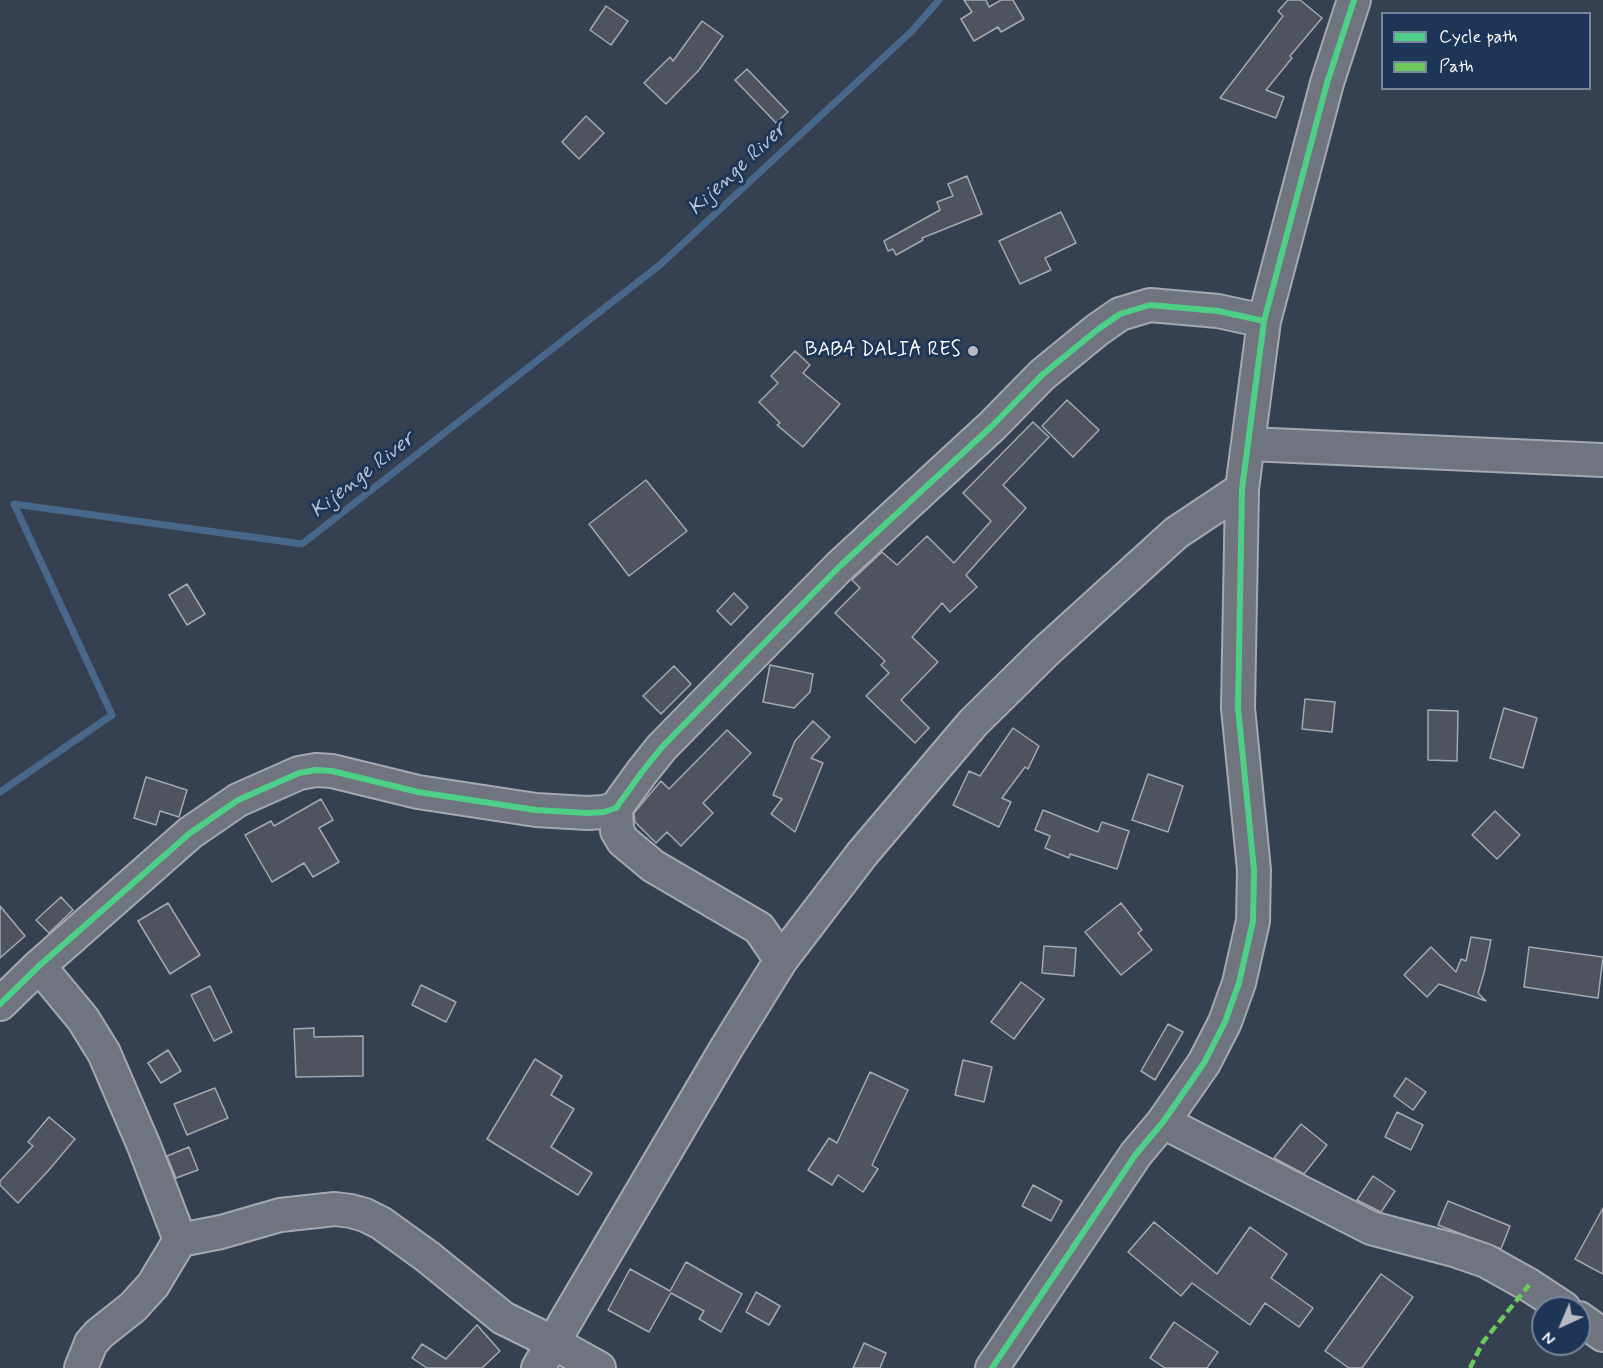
<!DOCTYPE html>
<html>
<head>
<meta charset="utf-8">
<style>
	body { margin:0 }
	#map { position:relative; width:1603px; height:1368px; overflow:hidden; background:#354051; font-family:Mynerve,sans-serif }
	canvas { display:block }
	.legend { position:absolute; left:1381px; top:12px; width:210px; height:78px; box-sizing:border-box; background:#1d3557; border:2px solid #77869a; margin:0; padding:8px 10px; list-style:none; font-size:18px; color:#fff }
	.legend li { display:flex; align-items:center; gap:12px; height:30px }
	.legend b { width:30px; border:2px solid #77869a }
	.north { position:absolute; left:1531px; top:1296px; width:60px; height:60px; box-sizing:border-box; background:#1d3557; border:2px solid #77869a; border-radius:50%; rotate:224deg; font-size:16px; font-weight:700; line-height:24px; text-align:center; color:#fff }
	.north::after { content:''; display:block; margin:auto; width:21px; height:27px; background:#b8bcc2; clip-path:polygon(50% 0,100% 100%,50% 72%,0 100%) }
</style>
</head>
<body>
<div id="map">
<canvas width="1603" height="1368"></canvas>
<ul class="legend">
<li><b style="height:8px;background:#4dcf88"></b>Cycle path</li>
<li><b style="height:8px;background:#6dc95d"></b>Path</li>
</ul>
<div class="north">N</div>
</div>
<script>
const ctx = document.querySelector('canvas').getContext('2d');
ctx.lineJoin = 'round';
function toPath(rows) {
  const path = new Path2D();
  for (const r of rows) {
    path.moveTo(r[0], r[1]);
    for (let i = 2; i < r.length; i += 2) path.lineTo(r[i], r[i + 1]);
  }
  return path;
}
function strokePath(path, color, width, dash) {
  ctx.strokeStyle = color;
  ctx.lineWidth = width;
  ctx.lineCap = dash ? 'butt' : 'round';
  ctx.setLineDash(dash || []);
  ctx.stroke(path);
}
function fillPath(path, color) {
  ctx.fillStyle = color;
  ctx.fill(path, 'evenodd');
}
function write(font, color, halo, rows, align = 'center') {
  ctx.font = font + ' Mynerve,sans-serif';
  ctx.lineWidth = 6;
  ctx.setLineDash([]);
  ctx.textBaseline = 'middle';
  ctx.strokeStyle = halo;
  ctx.fillStyle = color;
  for (const [text, x, y, turn = 0] of rows) {
    ctx.save();
    ctx.translate(x, y);
    ctx.rotate((+turn || 0) * Math.PI / 180);
    ctx.textAlign = isNaN(turn) ? turn : align;
    if (halo) ctx.strokeText(text, 0, 0);
    ctx.fillText(text, 0, 0);
    ctx.restore();
  }
}
const stream = toPath([
	[0,792,112,715,14,504,302,544,661,264,912,31,939,0]
]);
const building = toPath([
	[964,0,986,0,989,7,1001,0,1013,0,1024,19,1001,32,998,27,974,41,961,19,972,12,964,0],
	[1288,0,1300,0,1322,18,1290,56,1292,58,1266,90,1284,97,1276,118,1220,98,1283,16,1278,11,1288,0],
	[606,6,628,21,611,45,590,30,606,6],
	[702,21,723,36,699,70,666,104,644,83,670,57,673,61,702,21],
	[747,69,788,112,776,123,735,80,747,69],
	[586,116,604,133,579,159,562,142,586,116],
	[967,176,982,214,922,238,923,240,896,255,893,249,888,251,884,241,940,210,937,202,953,196,948,184,967,176],
	[1061,212,1076,243,1045,258,1051,270,1020,284,999,241,1061,212],
	[795,351,810,365,803,373,840,404,803,447,777,425,780,423,759,402,778,383,771,376,795,351],
	[1067,400,1099,430,1073,457,1042,426,1067,400],
	[1033,422,1049,437,1003,485,1026,508,966,575,977,587,950,612,942,603,912,637,938,662,901,700,929,728,915,743,866,696,889,673,881,665,885,661,835,613,860,588,852,580,882,552,897,565,927,536,954,563,991,521,963,493,1033,422],
	[646,480,687,531,629,576,589,524,646,480],
	[187,584,205,614,187,625,169,595,187,584],
	[734,593,748,607,731,625,717,611,734,593],
	[770,665,813,674,810,692,794,708,763,702,770,665],
	[674,666,691,684,661,714,643,696,674,666],
	[1305,699,1335,702,1332,732,1302,729,1305,699],
	[1504,708,1537,718,1523,768,1490,758,1504,708],
	[1428,710,1458,711,1457,761,1428,760,1428,710],
	[813,721,830,737,811,758,823,763,795,832,771,814,782,799,773,795,795,741,813,721],
	[1013,728,1039,746,1028,769,1025,767,1002,798,1011,802,999,827,953,805,969,771,980,776,1013,728],
	[727,730,751,753,703,803,713,813,681,846,667,832,656,843,635,822,634,813,661,781,669,789,727,730],
	[1148,774,1183,786,1168,832,1132,820,1148,774],
	[146,777,187,790,179,817,160,811,156,825,134,818,146,777],
	[321,799,333,820,319,828,339,862,313,877,304,863,272,882,245,835,271,821,274,826,321,799],
	[1043,810,1098,832,1102,822,1129,831,1117,869,1070,854,1069,858,1045,848,1050,836,1035,830,1043,810],
	[1495,811,1520,835,1497,859,1472,835,1495,811],
	[61,897,73,910,49,933,36,920,61,897],
	[168,903,200,955,170,974,138,921,168,903],
	[1121,903,1142,930,1138,933,1152,950,1121,975,1085,932,1121,903],
	[0,906,25,936,0,958,0,906],
	[1471,937,1491,940,1484,973,1478,993,1486,1001,1439,984,1427,997,1404,975,1431,947,1456,972,1461,959,1466,961,1471,937],
	[1044,946,1076,948,1074,976,1042,973,1044,946],
	[1529,947,1603,957,1598,998,1524,987,1529,947],
	[1021,982,1044,999,1014,1039,991,1022,1021,982],
	[421,985,456,1002,446,1022,412,1005,421,985],
	[210,986,232,1032,214,1041,191,995,210,986],
	[1168,1024,1183,1032,1155,1080,1141,1071,1168,1024],
	[314,1028,314,1037,363,1036,363,1076,296,1077,294,1029,314,1028],
	[168,1050,181,1071,161,1083,148,1063,168,1050],
	[535,1059,562,1076,551,1095,574,1109,551,1147,592,1173,578,1195,487,1139,535,1059],
	[963,1060,992,1067,984,1102,955,1095,963,1060],
	[870,1072,908,1090,872,1165,878,1169,863,1192,838,1175,832,1185,808,1170,829,1138,837,1143,870,1072],
	[1406,1078,1426,1092,1413,1110,1394,1096,1406,1078],
	[215,1088,228,1118,187,1135,174,1104,215,1088],
	[1397,1112,1423,1125,1411,1150,1385,1137,1397,1112],
	[49,1117,75,1139,48,1171,18,1203,0,1185,0,1181,33,1146,28,1142,49,1117],
	[1301,1124,1327,1145,1304,1174,1274,1158,1301,1124],
	[189,1147,198,1170,176,1178,167,1156,189,1147],
	[1373,1176,1395,1191,1381,1212,1357,1200,1373,1176],
	[1033,1185,1062,1201,1051,1221,1022,1206,1033,1185],
	[1448,1201,1510,1226,1501,1249,1438,1225,1448,1201],
	[1603,1208,1603,1274,1575,1259,1603,1208],
	[1154,1222,1217,1274,1250,1227,1287,1254,1271,1278,1313,1308,1299,1327,1265,1303,1250,1325,1192,1283,1181,1296,1128,1252,1154,1222],
	[686,1262,742,1294,721,1332,699,1319,704,1311,671,1293,649,1332,608,1310,630,1269,670,1291,686,1262],
	[1381,1274,1413,1297,1362,1368,1349,1368,1325,1351,1381,1274],
	[756,1292,780,1306,769,1325,746,1312,756,1292],
	[1174,1322,1218,1352,1207,1368,1165,1368,1150,1358,1174,1322],
	[477,1325,500,1351,482,1368,427,1368,412,1358,422,1344,446,1359,477,1325],
	[864,1343,886,1353,880,1368,853,1368,864,1343]
]);
const minor = toPath([
	[1249,444,1603,460],
	[616,808,617,831,623,841,653,866,759,928,781,960],
	[39,966,83,1019,104,1053,144,1146,180,1240,153,1285,133,1307,99,1334,91,1343,81,1368],
	[0,1004,39,966,190,833,238,800,299,773,316,770,332,771,418,792,536,810,587,813,604,812,616,808,642,772,662,747,840,566,992,426,1042,375,1097,330,1120,314,1150,305,1218,311,1264,321],
	[1163,1122,1371,1228,1454,1250,1486,1261,1529,1285,1564,1308],
	[180,1240,221,1232,280,1215,335,1209,351,1211,365,1215,381,1223,428,1257,503,1318,554,1343,599,1368],
	[1579,1318,1603,1335],
	[538,1368,727,1047,781,960,862,854,973,723,1045,652,1176,533,1242,489],
	[992,1368,1136,1154,1163,1122,1204,1063,1225,1022,1239,983,1253,921,1254,870,1238,708,1242,489,1264,321,1327,83,1354,0]
]);
const quiet = toPath([
	[1470,1368,1483,1342,1529,1285]
]);
const cycleway = toPath([
	[0,1004,39,966,190,833,238,800,299,773,316,770,332,771,418,792,536,810,587,813,604,812,616,808,642,772,662,747,840,566,992,426,1042,375,1097,330,1120,314,1150,305,1218,311,1264,321],
	[992,1368,1136,1154,1163,1122,1204,1063,1225,1022,1239,983,1253,921,1254,870,1238,708,1242,489,1264,321,1327,83,1354,0]
]);
const markers = [
	[973,351,6,"#b8bcc2"]
];
const poiNames = [
	["BABA DALIA RES",961,351]
];
const waterNames = [
	["Kijenge River",738,170,-43],
	["Kijenge River",363,476,-38]
];
strokePath(stream, '#48688b', 7);
fillPath(building, '#4f535e');
strokePath(building, '#a4a9b1', 1.5);
strokePath(minor, '#a4a9b1', 36);
strokePath(minor, '#6f747e', 32);
strokePath(quiet, '#6dc95d', 4.5, [9, 4.5]);
strokePath(cycleway, '#4dcf88', 6);
for (const [x, y, r, color] of markers) {
  const dot = new Path2D();
  dot.arc(x, y, r, 0, 2 * Math.PI);
  ctx.fillStyle = color;
  ctx.fill(dot);
  strokePath(dot, '#1d3557', 2);
}
write('20px', '#fff', '#1d3557', poiNames, 'right');
write('italic 21px', '#b7c4d3', '#1d3557', waterNames);
</script>
</body>
</html>
